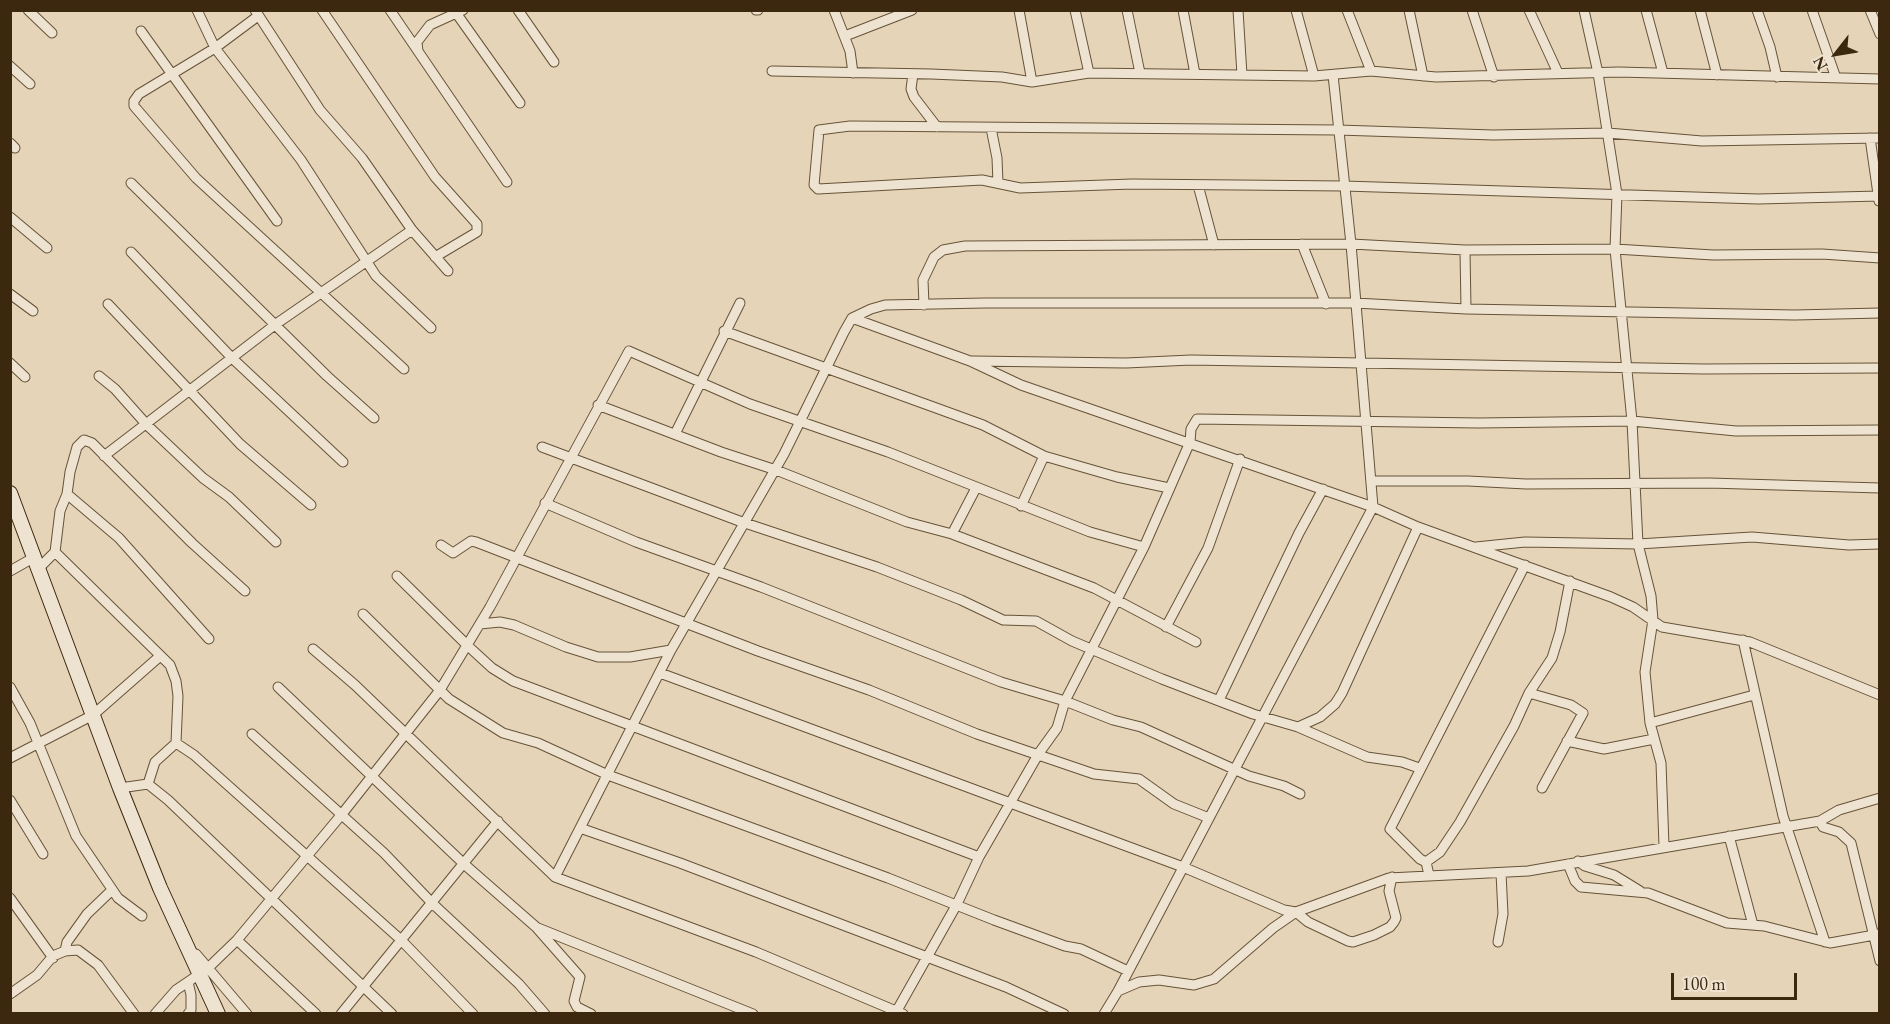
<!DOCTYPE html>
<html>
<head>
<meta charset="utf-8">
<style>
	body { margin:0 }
	#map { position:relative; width:1890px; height:1024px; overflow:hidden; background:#e5d4b8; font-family:"EB Garamond",serif }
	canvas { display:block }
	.frame { position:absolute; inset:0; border:12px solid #3c280e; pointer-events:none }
	.north { position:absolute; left:1806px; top:24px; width:60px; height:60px; -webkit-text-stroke:4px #eee3d1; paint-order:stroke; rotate:239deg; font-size:16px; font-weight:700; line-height:24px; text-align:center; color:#3c280e }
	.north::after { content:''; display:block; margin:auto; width:21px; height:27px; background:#3c280e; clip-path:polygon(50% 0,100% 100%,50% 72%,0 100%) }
	.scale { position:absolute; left:1671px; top:973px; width:126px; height:27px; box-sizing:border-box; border:3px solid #3c280e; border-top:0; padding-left:8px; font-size:18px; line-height:21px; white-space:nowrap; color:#3c280e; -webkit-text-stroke:4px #eee3d1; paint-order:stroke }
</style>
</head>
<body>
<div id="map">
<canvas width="1890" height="1024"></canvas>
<div class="frame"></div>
<div class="north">N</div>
<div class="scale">100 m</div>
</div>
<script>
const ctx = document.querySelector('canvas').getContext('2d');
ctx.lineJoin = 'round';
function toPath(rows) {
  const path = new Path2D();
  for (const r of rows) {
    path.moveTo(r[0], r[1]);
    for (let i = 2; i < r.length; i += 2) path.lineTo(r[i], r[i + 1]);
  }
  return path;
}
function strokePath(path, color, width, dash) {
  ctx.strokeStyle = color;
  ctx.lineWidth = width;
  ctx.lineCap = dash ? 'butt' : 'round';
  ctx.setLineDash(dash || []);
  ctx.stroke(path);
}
const street = toPath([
	[28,10,52,33],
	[197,10,215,48,301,160,376,276,431,328],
	[255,10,320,110,362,158,412,230,448,271],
	[322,10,435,177,477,224,477,232,435,257],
	[390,10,507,182],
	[454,10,520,103],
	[518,10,554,62],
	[756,10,758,10],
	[834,10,850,51,853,73],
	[1019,10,1032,82],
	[1075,10,1089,73],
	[1127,10,1140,73],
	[1183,10,1195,74],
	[1238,10,1242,75],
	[1296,10,1314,76],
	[1347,10,1371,71],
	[1409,10,1423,76],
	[1472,10,1494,77],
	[1529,10,1558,73],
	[1584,10,1598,73,1617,194,1615,249,1632,421,1638,544,1651,596,1653,620,1645,672,1650,723,1661,763,1664,846],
	[1646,10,1663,73],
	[1700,10,1717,75],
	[1757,10,1770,47,1777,77],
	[1812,10,1836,78],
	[1870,10,1880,34],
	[258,16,215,48,139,94,134,101,134,106,196,178,404,369],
	[141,31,277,221],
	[845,36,912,10],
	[418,51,417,42,430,25,463,10],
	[10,66,30,84],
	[772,71,931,74,1002,77,1032,82,1089,73,1314,76,1371,71,1436,77,1619,72,1880,79],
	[913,74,911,89,914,97,937,127],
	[1333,75,1351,244,1373,507,1418,527,1611,597,1633,607,1662,627,1750,642,1880,695],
	[991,128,997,158,998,183],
	[1870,138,1879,201],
	[1880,138,1702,141,1608,133,1493,135,1338,130,850,126,819,130,814,185,818,189,982,180,1020,188,1132,184,1344,186,1758,199,1880,196],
	[10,143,15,148],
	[131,183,327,376,374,418],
	[1198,185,1214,245],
	[10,217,47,248],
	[1302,244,1326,304],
	[1465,250,1466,309],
	[131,252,232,358,343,462],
	[10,294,33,311],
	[108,304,240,444,311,505],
	[924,305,923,280,934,257,943,250,965,246,1351,244,1465,250,1615,249,1713,255,1822,254,1880,258],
	[852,318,970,361,1021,385,1373,507,1118,991],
	[724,331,983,425,1044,456,1117,477,1169,488],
	[972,361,1126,363,1191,360,1704,369,1880,368],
	[10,363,25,377],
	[99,376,115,389,147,425,203,478,229,497,276,542],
	[598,405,721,452,776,470,907,522,952,534,1094,588,1196,642],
	[675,434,740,303],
	[542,447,742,522,877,567,961,600,1003,620,1036,621,1072,641,1162,679,1253,714,1298,727,1367,757,1402,762,1419,768],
	[104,456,276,324,412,230],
	[1372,481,1468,481,1526,484,1709,483,1880,488],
	[67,494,119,538,209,639],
	[545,503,636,542,761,587,1001,682,1065,701,1113,720,1141,727,1249,776,1284,786,1300,794],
	[1021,506,1044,456],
	[952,534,976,488],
	[441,545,453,553,471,541,476,542,758,651,869,690,977,734,1094,774,1139,779,1174,804,1209,818],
	[1476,547,1525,542,1638,544,1752,537,1849,545,1880,544],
	[55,552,170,665,176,681,178,696,176,743],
	[38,569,55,552,60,511,67,494,70,472,77,447,84,440,92,443,192,543,245,591],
	[10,571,33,558],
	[397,576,468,646,492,668,513,681,979,857],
	[363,614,449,699,503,733,538,743,608,775,888,878,994,920,1065,946,1081,949,1128,971],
	[480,624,500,622,514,625,566,647,598,657,630,657,671,650],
	[1166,627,1208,548,1240,459],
	[1743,640,1783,816,1825,942],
	[313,649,355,685,555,877,756,952,903,1014],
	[660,673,1183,867,1284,910,1296,912,1308,922,1348,941,1353,942,1374,935,1390,927,1394,922,1396,918,1389,891,1392,877],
	[10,687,30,723,76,836,118,898,142,916],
	[278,687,464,864,536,927,580,977,574,1001,577,1007,591,1014],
	[1529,693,1571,705,1583,713,1542,788],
	[1219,700,1299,533,1323,489],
	[1650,723,1754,695],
	[1298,727,1320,717,1335,704,1342,693,1418,527],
	[252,734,384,853,432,903,519,984,545,1014],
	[1567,741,1604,749,1654,739],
	[10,758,93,715,159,657],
	[148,784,155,762,176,743,194,755,400,939,473,1014],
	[120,788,148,784,168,800,392,1014],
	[10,800,43,854],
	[1820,821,1823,827,1839,832,1851,843,1880,961],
	[580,828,680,863,927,957,1006,987,1064,1014],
	[1729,836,1753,925],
	[1578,861,1585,866,1614,875,1640,891],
	[1426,862,1440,852,1460,822,1514,726,1529,693,1552,658,1560,632,1570,581],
	[1568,864,1575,881,1581,887,1648,893,1727,923,1764,926,1830,943,1880,934],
	[1429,875,1426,862,1420,859,1390,829,1525,565],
	[555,877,671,650,784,454,844,332,852,318,871,309,885,305,985,303,1355,303,1466,309,1795,315,1880,313],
	[10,898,53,958],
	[538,928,753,1014],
	[237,940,316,1014],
	[1498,942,1503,914,1501,873],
	[65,951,67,942,87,914,112,890],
	[196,954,247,1014],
	[188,982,191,995,191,1010,188,1014],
	[10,994,37,975,53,956,65,951,78,950,98,965,134,1014],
	[155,1014,176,990,207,969,237,940,342,814,440,690,490,607,629,351,750,404,888,452,1090,532,1144,547],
	[341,1014,498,821],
	[895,1014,957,904,979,857,1039,753,1057,728,1065,701,1144,547,1190,442,1191,429,1197,419,1479,423,1632,421,1736,431,1880,430],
	[1104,1014,1118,991,1139,982,1159,980,1194,985,1214,979,1273,928,1296,912,1389,878,1528,871,1820,821,1839,810,1880,798]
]);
const secondary = toPath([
	[10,493,120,788,160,888,218,1014]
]);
strokePath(street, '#665338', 11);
strokePath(secondary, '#3c280e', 16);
strokePath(street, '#eee3d1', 9);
strokePath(secondary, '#eee3d1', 14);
</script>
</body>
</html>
